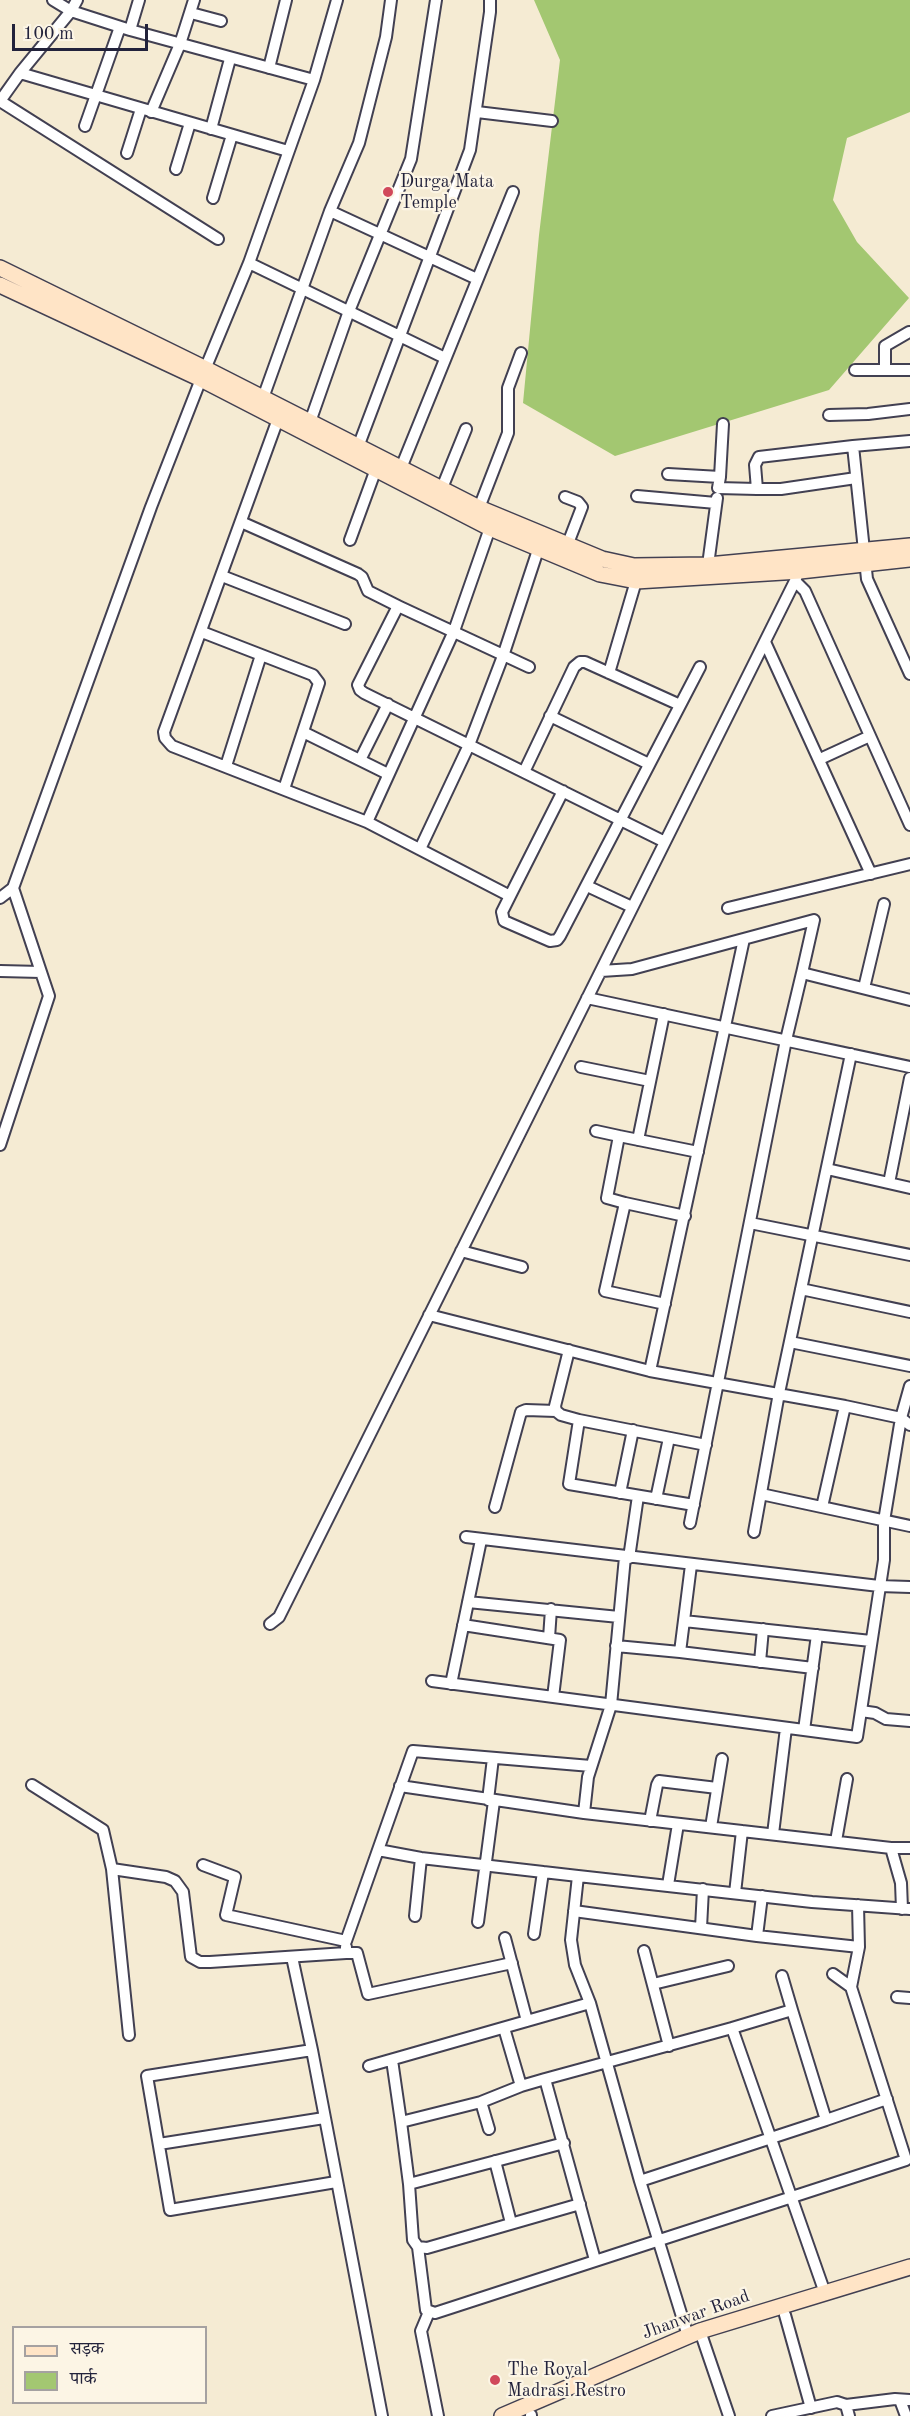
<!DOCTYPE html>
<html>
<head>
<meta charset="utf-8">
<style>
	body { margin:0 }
	#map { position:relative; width:910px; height:2416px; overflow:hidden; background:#f5ebd3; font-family:"Old Standard TT","Noto Serif Devanagari",serif }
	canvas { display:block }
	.legend { position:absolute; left:12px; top:2326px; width:195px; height:78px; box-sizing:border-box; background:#fcf5e5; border:2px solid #a5a1a1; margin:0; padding:8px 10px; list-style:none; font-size:18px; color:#22223b }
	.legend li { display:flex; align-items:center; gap:12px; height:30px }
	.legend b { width:30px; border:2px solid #a5a1a1 }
	.scale { position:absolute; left:12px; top:24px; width:136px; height:27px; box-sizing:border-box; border:3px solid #22223b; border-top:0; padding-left:8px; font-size:18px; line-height:21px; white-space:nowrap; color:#22223b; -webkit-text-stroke:4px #fcf5e5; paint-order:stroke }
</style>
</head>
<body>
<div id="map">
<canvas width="910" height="2416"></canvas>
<ul class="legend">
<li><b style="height:8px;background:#ffe4c6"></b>सड़क</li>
<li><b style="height:16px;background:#a3c771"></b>पार्क</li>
</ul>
<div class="scale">100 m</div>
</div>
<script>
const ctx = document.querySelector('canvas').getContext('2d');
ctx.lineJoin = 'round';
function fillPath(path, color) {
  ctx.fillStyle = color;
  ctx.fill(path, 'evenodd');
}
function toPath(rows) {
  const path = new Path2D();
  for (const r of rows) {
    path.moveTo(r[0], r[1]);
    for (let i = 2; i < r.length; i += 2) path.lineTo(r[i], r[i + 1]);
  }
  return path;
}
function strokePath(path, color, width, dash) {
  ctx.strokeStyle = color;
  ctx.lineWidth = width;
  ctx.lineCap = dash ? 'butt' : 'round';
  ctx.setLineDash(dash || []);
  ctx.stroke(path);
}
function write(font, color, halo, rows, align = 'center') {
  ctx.font = font + ' "Old Standard TT",serif';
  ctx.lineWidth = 4.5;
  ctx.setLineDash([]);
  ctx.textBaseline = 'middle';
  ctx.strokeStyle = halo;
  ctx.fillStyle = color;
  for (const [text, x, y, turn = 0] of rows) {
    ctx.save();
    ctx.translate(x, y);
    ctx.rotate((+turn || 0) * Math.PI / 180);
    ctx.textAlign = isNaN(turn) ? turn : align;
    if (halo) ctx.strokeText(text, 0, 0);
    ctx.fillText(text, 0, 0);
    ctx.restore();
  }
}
const green = toPath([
	[534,0,910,0,910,112,847,138,833,200,857,242,909,298,829,390,615,456,523,403,539,235,560,60]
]);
const street = toPath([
	[53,0,71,11,130,30,314,80],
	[77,0,71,11,20,73,288,151],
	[191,13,221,21],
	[130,30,139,0],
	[269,68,286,0],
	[0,101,218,239],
	[0,101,20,73],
	[151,112,180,44,194,0],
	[477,112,552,121],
	[85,126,120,27],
	[211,129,230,59],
	[127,153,141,109],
	[176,169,190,123],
	[213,198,232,135],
	[330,211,477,279],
	[249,263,445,358],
	[855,370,910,370],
	[885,370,885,346,909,332],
	[263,398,330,211,359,143,386,37,391,0],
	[829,415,868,414,910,409],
	[278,419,164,732,165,738,172,746,367,822],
	[310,422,349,311,411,159,436,0],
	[910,441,853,446,867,579,910,674],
	[358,447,470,150,490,12,490,0],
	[401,468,513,192],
	[668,474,720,477,718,488,757,489,781,489,856,478],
	[720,477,723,424],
	[442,488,466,429],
	[757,489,755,465,759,457,853,446],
	[637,496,716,503],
	[565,497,578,502,582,507,567,546],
	[479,508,508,433,508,388,521,353],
	[241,522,358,574,362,577,368,591,398,606],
	[490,528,454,631,367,822,510,896,563,791],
	[350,540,376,469],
	[708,565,717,498],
	[222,576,345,624],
	[795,581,805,591,910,825],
	[202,632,313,675,319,683,284,789],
	[765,642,871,874],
	[529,667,398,606,358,685,360,690,364,693,665,842],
	[609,673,636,581,635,575],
	[550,716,649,764],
	[303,732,388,774],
	[820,759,870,736],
	[360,760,388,704],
	[226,766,261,655],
	[524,772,574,667,580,662,585,662,680,705],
	[420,849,469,745,503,656,538,550],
	[587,886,632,907],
	[13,888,151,507,201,379,249,263,314,80,337,0],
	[510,896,502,912,504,921,550,941,557,940,560,936,700,667],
	[0,898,13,888,49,996,0,1145],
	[728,908,910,864],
	[0,971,41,972],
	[601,971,632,969,814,920,802,973],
	[864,988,884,904],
	[587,998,910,1067],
	[581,1067,650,1081],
	[596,1131,619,1136],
	[638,1140,664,1014],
	[827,1169,910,1188],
	[889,1183,910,1078],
	[625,1203,607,1198,619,1136,698,1152],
	[750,1223,910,1255],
	[461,1251,522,1267],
	[801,1289,910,1312],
	[665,1304,605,1291,625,1203,685,1216],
	[429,1315,650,1371,845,1406,901,1418,910,1425],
	[790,1342,910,1366],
	[569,1350,555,1406,556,1411,561,1415,579,1420],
	[650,1371,744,939],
	[620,1493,633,1430],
	[761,1494,910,1526],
	[656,1499,669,1438],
	[694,1505,569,1484,579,1420,706,1445],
	[495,1507,521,1412,526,1410,556,1411],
	[822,1507,845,1406],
	[690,1523,786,1040,802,973,910,1000],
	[754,1532,779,1393,851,1054],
	[466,1537,879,1586,910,1587],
	[629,1558,638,1496],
	[468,1602,619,1617],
	[684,1621,871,1641],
	[270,1624,279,1617,795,581,800,567],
	[463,1625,560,1640,553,1697],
	[549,1638,551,1609],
	[616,1646,680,1652,691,1565],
	[680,1652,813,1668],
	[760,1662,763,1629],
	[432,1681,857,1737,884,1560,884,1521,901,1418,910,1386],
	[451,1684,481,1540],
	[861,1711,875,1713,886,1719,910,1721],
	[804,1730,817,1635],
	[32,1785,103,1830,112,1869,166,1877,175,1881,183,1892,191,1957,200,1962,210,1962,346,1953],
	[400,1786,584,1813,588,1777,611,1705,625,1557],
	[488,1800,493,1758],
	[584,1813,891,1848,910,1848],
	[650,1821,657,1785,659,1781,717,1788],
	[711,1827,722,1759],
	[773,1834,786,1728],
	[836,1841,847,1779],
	[891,1848,901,1883,902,1909],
	[378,1850,413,1751,591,1766],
	[203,1865,235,1877,226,1915,346,1941,378,1850,421,1858,578,1876,812,1902,910,1909],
	[112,1869,129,2035],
	[668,1885,678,1824],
	[735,1893,742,1831],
	[574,1911,757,1936,859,1947],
	[415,1916,421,1858],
	[478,1922,494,1801],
	[701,1928,703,1889],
	[534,1934,543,1872],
	[757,1936,762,1896],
	[505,1938,527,2021],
	[346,1947,346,1953,357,1953,368,1994,512,1963],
	[644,1951,669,2046],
	[292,1957,312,2050],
	[833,1974,851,1987,859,1947,858,1905],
	[782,1976,792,2010],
	[653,1984,728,1966],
	[897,1997,910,1998],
	[590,2003,640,2181,688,2336],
	[504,2028,521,2086,545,2079,595,2260],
	[392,2060,401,2122,481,2102,521,2086],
	[369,2066,590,2003,575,1965,571,1940,578,1876],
	[545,2079,732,2028,825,2293],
	[481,2102,489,2129],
	[826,2120,887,2099],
	[401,2122,409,2184,564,2143],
	[159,2144,324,2118],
	[495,2161,511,2223],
	[640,2181,826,2120,792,2010,732,2028],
	[336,2182,170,2210,147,2076,312,2050,382,2416],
	[409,2184,413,2240,418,2247,427,2248,580,2204],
	[418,2247,426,2310,435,2313,906,2160,851,1987],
	[429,2312,421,2331,438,2416],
	[785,2315,811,2408],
	[700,2331,729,2416],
	[900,2400,906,2416],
	[846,2405,895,2399,910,2400],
	[531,2415,531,2416],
	[772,2416,837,2402,846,2405,849,2416]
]);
const secondary = toPath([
	[0,268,206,369,479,508,602,559,634,566,708,565,910,546],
	[0,285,201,379,490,528,600,574,636,581,800,571,910,559],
	[502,2416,700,2331,910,2267]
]);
const markers = [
	[388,192,6,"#d1495b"],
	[495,2380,6,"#d1495b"]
];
const poiNames = [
	["Durga Mata",400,182],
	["Temple",400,203],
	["The Royal",507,2370],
	["Madrasi Restro",507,2391]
];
const streetNames = [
	["Jhanwar Road",696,2315,-20]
];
fillPath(green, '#a3c771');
strokePath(street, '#424052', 14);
strokePath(secondary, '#424052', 18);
strokePath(street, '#fff', 10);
strokePath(secondary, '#ffe4c6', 15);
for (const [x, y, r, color] of markers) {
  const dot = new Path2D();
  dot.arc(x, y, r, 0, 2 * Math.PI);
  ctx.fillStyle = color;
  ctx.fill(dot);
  strokePath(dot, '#fcf5e5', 2);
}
write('18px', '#22223b', '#fcf5e5', poiNames, 'left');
write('18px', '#22223b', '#fcf5e5', streetNames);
</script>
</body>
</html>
